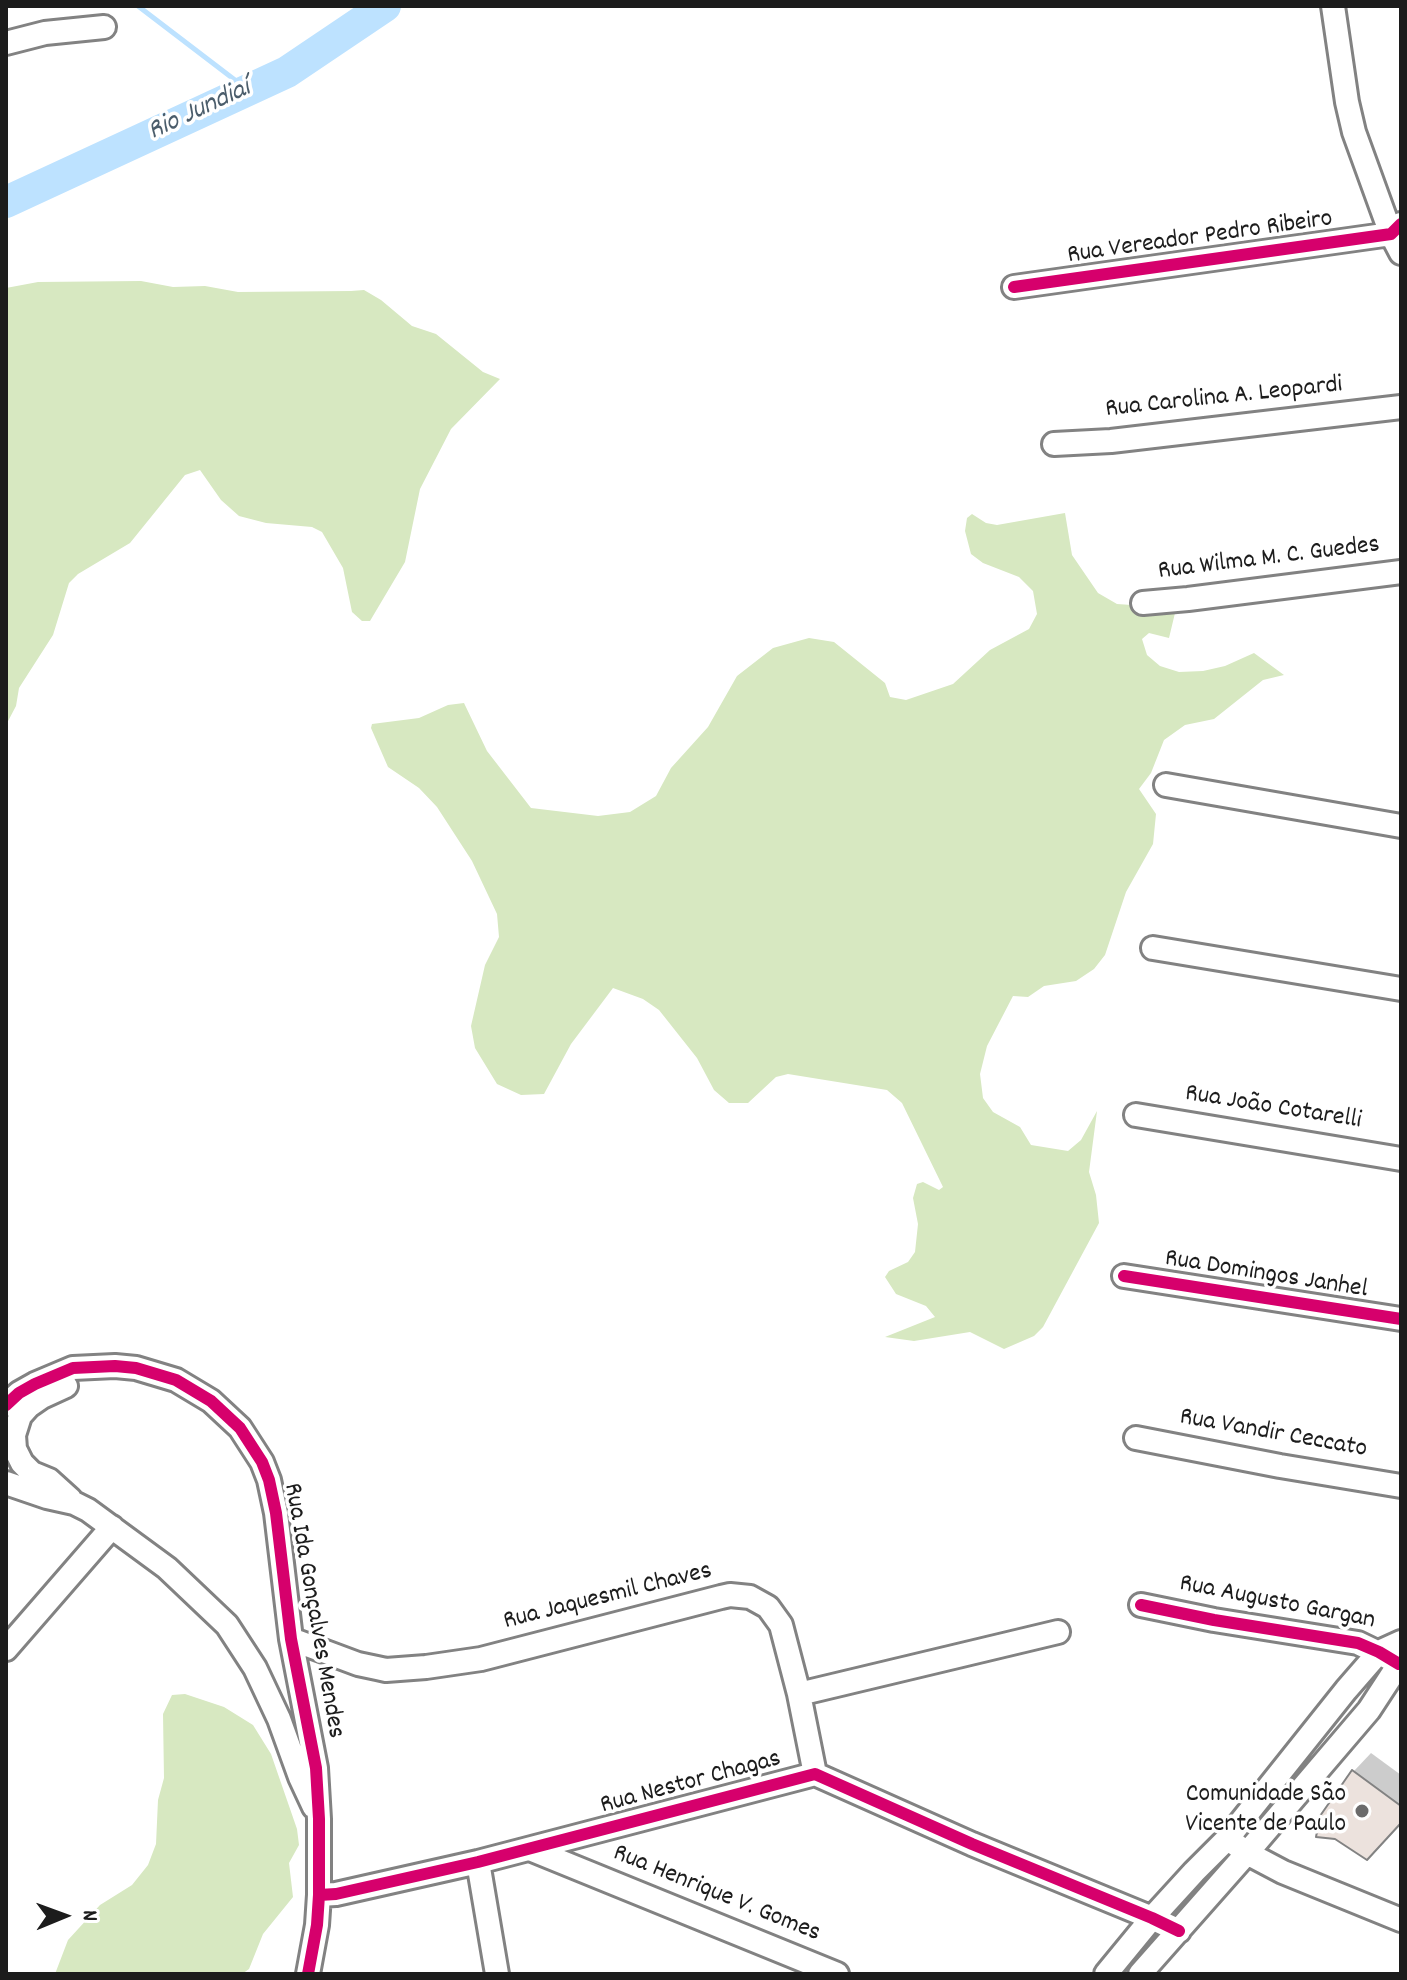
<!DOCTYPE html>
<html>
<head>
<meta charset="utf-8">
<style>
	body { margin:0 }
	#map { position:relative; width:1407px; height:1980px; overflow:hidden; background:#fff; font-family:Dekko,sans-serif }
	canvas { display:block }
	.frame { position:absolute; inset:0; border:8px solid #1c1c1c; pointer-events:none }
	.north { position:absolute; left:24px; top:1876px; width:80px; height:80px; -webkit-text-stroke:6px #fff; paint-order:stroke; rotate:89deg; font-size:22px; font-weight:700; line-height:32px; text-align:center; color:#1c1c1c }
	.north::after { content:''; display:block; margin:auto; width:28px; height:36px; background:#1c1c1c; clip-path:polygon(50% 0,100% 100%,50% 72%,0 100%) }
</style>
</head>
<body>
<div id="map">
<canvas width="1407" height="1980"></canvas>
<div class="frame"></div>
<div class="north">N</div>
</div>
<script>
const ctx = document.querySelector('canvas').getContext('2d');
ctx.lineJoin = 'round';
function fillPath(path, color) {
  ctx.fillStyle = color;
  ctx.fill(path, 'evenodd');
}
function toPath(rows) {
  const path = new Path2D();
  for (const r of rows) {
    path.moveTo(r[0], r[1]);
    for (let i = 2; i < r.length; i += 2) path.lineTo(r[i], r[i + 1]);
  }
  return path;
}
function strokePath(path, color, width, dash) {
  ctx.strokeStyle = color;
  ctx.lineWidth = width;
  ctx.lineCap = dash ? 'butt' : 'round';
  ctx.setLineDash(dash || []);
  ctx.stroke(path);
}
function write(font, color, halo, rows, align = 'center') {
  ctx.font = font + ' Dekko,sans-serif';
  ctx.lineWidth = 7;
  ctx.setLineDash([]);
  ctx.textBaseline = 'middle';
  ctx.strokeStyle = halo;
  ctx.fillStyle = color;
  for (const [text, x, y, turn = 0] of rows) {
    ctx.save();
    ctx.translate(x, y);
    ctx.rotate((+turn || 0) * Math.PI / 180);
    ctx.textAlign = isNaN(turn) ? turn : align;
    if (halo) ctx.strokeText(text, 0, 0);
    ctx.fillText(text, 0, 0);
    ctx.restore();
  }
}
const green = toPath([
	[141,281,173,287,205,286,238,292,351,291,364,290,381,300,412,326,436,334,483,372,500,379,451,429,420,489,405,562,370,621,362,621,352,612,343,568,322,532,312,527,266,523,239,516,221,500,200,470,185,475,130,543,78,574,69,583,53,635,19,688,16,706,6,725,6,288,38,282],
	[1065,513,1072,555,1098,593,1117,604,1161,607,1175,613,1169,638,1149,633,1142,639,1147,655,1160,666,1179,672,1203,671,1225,666,1254,653,1284,675,1263,680,1214,719,1185,725,1164,740,1151,773,1139,789,1156,814,1153,844,1126,892,1105,955,1094,969,1076,981,1044,986,1028,997,1013,996,987,1046,980,1074,983,1098,993,1112,1020,1127,1031,1145,1068,1151,1081,1140,1097,1111,1089,1172,1096,1195,1099,1223,1043,1327,1034,1336,1004,1349,970,1332,914,1341,885,1337,935,1317,926,1306,896,1294,885,1277,889,1271,908,1262,915,1252,918,1224,913,1198,917,1184,923,1182,939,1190,943,1187,902,1103,887,1090,788,1074,776,1077,748,1103,729,1103,714,1090,697,1058,659,1010,643,999,613,988,571,1044,544,1094,521,1095,497,1084,475,1048,471,1026,485,965,499,937,497,914,472,861,437,807,419,788,388,767,371,728,372,724,419,718,448,705,464,703,487,751,531,808,598,816,630,812,656,796,671,768,708,727,737,676,773,648,809,638,834,642,885,683,890,697,906,700,953,684,990,650,1029,629,1037,614,1033,591,1019,577,983,563,971,554,965,531,967,518,972,514,986,523,997,525],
	[185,1694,224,1707,253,1725,271,1754,297,1829,299,1845,289,1863,293,1897,263,1934,249,1969,242,1974,55,1974,68,1940,100,1905,132,1885,148,1865,156,1844,158,1800,164,1778,163,1714,172,1695]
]);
const shadow = toPath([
	[1371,1753,1401,1775,1401,1822,1322,1817,1354,1771]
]);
const stream = toPath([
	[138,6,248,90]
]);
const river = toPath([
	[6,202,287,72,385,6]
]);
const building = toPath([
	[1352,1770,1401,1806,1401,1823,1367,1860,1335,1839,1316,1837,1320,1816,1352,1770]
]);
const minor = toPath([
	[1333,6,1347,102,1354,132,1391,234,1401,253],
	[6,43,45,33,104,27],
	[1014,287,1391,234,1401,224],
	[1054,444,1111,441,1401,407],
	[1143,603,1188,599,1401,572],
	[1166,785,1401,826],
	[1153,948,1401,989],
	[1136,1115,1401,1159],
	[1124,1276,1401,1319],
	[66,1386,42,1397,29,1406,20,1416,14,1435,15,1449,22,1463,32,1473,49,1480,70,1499],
	[6,1405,19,1393,35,1384,73,1368,115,1366,136,1368,176,1380,211,1401,240,1428,262,1462,269,1480,276,1513,291,1639,316,1768,319,1819,319,1895,317,1925,308,1974],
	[1136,1438,1280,1466,1401,1486],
	[6,1483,47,1497,74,1503,88,1510,167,1568,227,1625,255,1668,279,1719,300,1777,314,1807],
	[1141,1605,1214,1620,1358,1643,1389,1658],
	[291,1639,358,1664,377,1668,386,1670,426,1667,481,1659,721,1597,730,1595,750,1597,768,1607,781,1625,799,1694,815,1774],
	[6,1649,112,1527],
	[799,1694,1058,1632],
	[1235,1844,1247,1853,1283,1872,1401,1920],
	[530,1849,837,1974],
	[478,1862,497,1974],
	[319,1895,336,1894,478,1862,815,1774,972,1844,1152,1918,1179,1931],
	[1106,1974,1152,1918,1194,1872,1228,1838,1346,1690,1379,1652,1401,1642],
	[1140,1974,1247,1853,1369,1710,1401,1661]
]);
const cycleway = toPath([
	[1014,287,1391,234,1401,224],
	[1124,1276,1401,1319],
	[6,1405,19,1393,35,1384,73,1368,115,1366,136,1368,176,1380,211,1401,240,1428,262,1462,269,1480,276,1513,291,1639,316,1768,319,1819,319,1895,317,1925,308,1974],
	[1141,1605,1214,1620,1358,1643,1379,1652,1399,1664],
	[319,1895,336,1894,478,1862,815,1774,972,1844,1152,1918,1179,1931]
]);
const markers = [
	[1362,1811,8,"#6b6b6b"]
];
const streetNames = [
	["Rua Vereador Pedro Ribeiro",1200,239,-8],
	["Rua Carolina A. Leopardi",1224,399,-6],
	["Rua Wilma M. C. Guedes",1269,560,-7],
	["Rua João Cotarelli",1273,1109,9],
	["Rua Domingos Janhel",1266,1276,9],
	["Rua Vandir Ceccato",1273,1435,10],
	["Rua Jaquesmil Chaves",608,1598,-14],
	["Rua Augusto Gargan",1277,1604,11],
	["Rua Ida Gonçalves Mendes",312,1611,80],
	["Rua Nestor Chagas",691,1784,-15],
	["Rua Henrique V. Gomes",716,1895,22]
];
const poiNames = [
	["Comunidade São",1346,1796],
	["Vicente de Paulo",1346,1826]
];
const waterNames = [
	["Rio Jundiaí",200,112,-25]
];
fillPath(green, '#d7e8c1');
fillPath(shadow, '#0003');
strokePath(stream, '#bde2ff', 5);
strokePath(river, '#bde2ff', 32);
fillPath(building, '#ece2dd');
strokePath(building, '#828282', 2);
strokePath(minor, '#828282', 28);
strokePath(minor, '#fff', 22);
strokePath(cycleway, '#d6006c', 12);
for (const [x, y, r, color] of markers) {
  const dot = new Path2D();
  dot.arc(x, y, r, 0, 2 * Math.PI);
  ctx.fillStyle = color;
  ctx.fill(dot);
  strokePath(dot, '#fff', 3);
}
write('26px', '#1c1c1c', '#fff', streetNames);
write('26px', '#1c1c1c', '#fff', poiNames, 'right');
write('italic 28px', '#4b5d6b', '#fff', waterNames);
</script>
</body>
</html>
